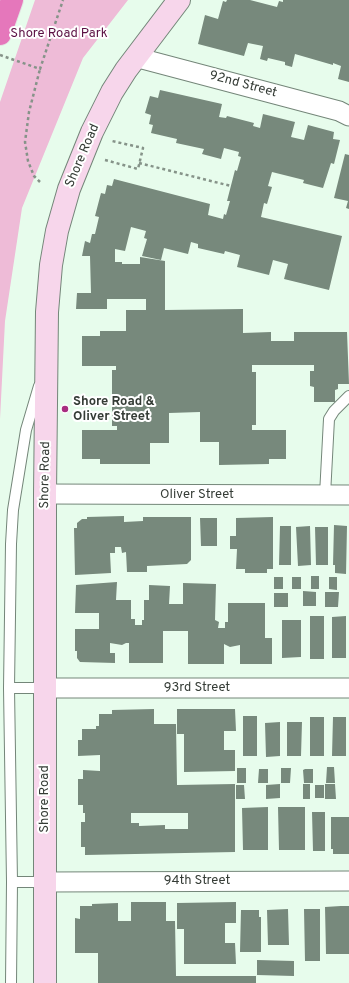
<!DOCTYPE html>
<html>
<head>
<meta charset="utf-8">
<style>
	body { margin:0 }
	canvas { display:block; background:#e7fcec }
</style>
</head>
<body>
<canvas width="349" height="983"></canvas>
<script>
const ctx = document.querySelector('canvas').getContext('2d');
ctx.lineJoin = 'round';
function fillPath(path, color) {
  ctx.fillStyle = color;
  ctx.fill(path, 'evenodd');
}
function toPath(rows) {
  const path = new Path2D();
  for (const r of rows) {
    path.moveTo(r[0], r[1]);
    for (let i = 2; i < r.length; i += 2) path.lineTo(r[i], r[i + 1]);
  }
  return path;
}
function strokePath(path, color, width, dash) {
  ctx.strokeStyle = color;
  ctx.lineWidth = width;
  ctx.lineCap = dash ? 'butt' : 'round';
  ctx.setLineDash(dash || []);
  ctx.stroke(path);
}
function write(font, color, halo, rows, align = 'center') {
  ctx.font = font + ' Overpass,sans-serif';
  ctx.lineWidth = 4;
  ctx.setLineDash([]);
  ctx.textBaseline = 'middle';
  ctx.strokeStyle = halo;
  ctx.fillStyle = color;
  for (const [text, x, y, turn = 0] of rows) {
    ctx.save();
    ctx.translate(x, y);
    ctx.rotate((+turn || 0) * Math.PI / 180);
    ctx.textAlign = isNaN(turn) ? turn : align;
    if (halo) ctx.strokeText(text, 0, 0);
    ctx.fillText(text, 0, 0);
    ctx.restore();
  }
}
const green = toPath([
	[35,0,128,0,83,58,22,208,5,321,0,419,0,102]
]);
const building = toPath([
	[227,0,250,0,277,7,279,1,283,2,283,0,349,0,349,82,338,79,341,66,333,63,333,65,295,54,292,67,285,65,285,62,268,58,267,61,260,59,263,46,248,43,244,56,198,44,205,15,218,19,223,1,226,2],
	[160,90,222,104,219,117,226,118,227,116,254,123,253,126,260,128,263,114,295,122,291,137,304,140,308,125,334,132,333,139,340,140,334,164,331,163,323,188,303,183,304,180,272,172,268,186,272,187,267,204,264,203,261,217,342,236,329,290,284,279,288,264,273,260,269,275,237,267,240,255,225,251,224,254,198,248,198,244,191,242,188,254,164,248,161,260,142,256,147,239,144,238,146,231,131,227,125,251,115,249,115,262,122,262,122,264,140,264,140,257,165,261,165,310,243,309,243,333,271,332,271,341,294,341,294,332,347,332,349,384,338,384,338,389,335,390,335,402,314,402,314,387,310,386,310,371,314,371,314,365,252,365,252,372,256,372,256,425,252,425,252,430,286,430,286,459,269,459,269,464,219,465,219,442,200,442,200,412,169,413,169,443,150,443,150,464,100,464,100,459,82,459,82,430,117,430,117,426,112,426,112,370,116,370,116,366,82,366,82,336,100,336,100,331,126,331,126,310,146,310,146,299,107,299,107,309,76,309,77,293,91,293,90,256,82,256,85,241,90,243,92,234,95,234,99,217,95,216,101,193,105,194,107,185,112,186,114,179,210,204,208,215,223,219,224,214,226,215,230,201,227,201,235,170,237,171,241,157,238,156,239,152,224,148,221,159,202,154,204,149,176,143,177,139,151,133,153,125,149,124,151,115,145,113,150,96,158,98],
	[345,154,349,155,349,209,346,208,348,201,334,198],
	[124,516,124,522,143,521,143,517,191,517,191,560,187,564,147,566,147,572,127,572,126,552,122,553,121,547,115,547,115,553,110,553,111,573,75,575,74,528,77,528,77,523,82,519,87,519,87,517],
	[273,517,273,569,267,569,267,573,245,573,245,569,236,569,237,549,230,549,230,536,236,536,236,518],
	[200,518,217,518,217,546,201,546],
	[334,525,347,526,346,574,335,573,335,565,333,565],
	[280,526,291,526,291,565,279,565],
	[310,526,311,565,298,566,296,527],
	[315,527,328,527,328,565,316,565],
	[311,576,319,576,319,589,311,589],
	[274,577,283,577,283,589,274,589],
	[292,577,301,577,301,589,292,589],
	[329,577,337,577,337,590,329,589],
	[117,582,116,600,131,600,131,619,135,619,135,625,142,625,142,620,144,620,144,600,149,600,149,585,170,586,169,604,183,604,183,583,216,584,215,620,219,622,218,628,225,628,225,622,228,622,228,603,265,603,265,638,272,638,272,664,240,664,240,645,230,647,224,644,224,664,188,664,188,631,163,631,163,663,129,663,129,643,126,643,122,645,110,643,110,653,115,653,115,663,80,662,77,658,77,651,75,651,75,629,99,629,99,613,75,613,76,585],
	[303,591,316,592,316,606,303,606],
	[325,592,339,592,338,607,325,607],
	[274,593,288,593,288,607,274,607],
	[310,616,324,616,324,659,310,659],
	[346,616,346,658,332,658,332,617],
	[282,620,301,620,301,657,282,658],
	[154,709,154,724,176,724,177,785,235,784,235,852,85,855,85,847,81,847,81,822,85,822,85,813,83,813,83,805,78,805,78,779,83,779,83,770,100,771,100,755,78,756,78,740,82,740,82,729,96,729,96,726,99,726,99,714,112,714,112,710],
	[131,813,188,813,188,829,165,829,165,825,139,826,139,823,131,823],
	[177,709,235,709,236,731,224,731,224,750,235,750,235,771,184,772,184,734,177,734],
	[243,716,257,716,257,756,243,756],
	[310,717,324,717,324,756,310,756],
	[333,717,346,717,346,756,332,756],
	[280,722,280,756,266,757,265,723],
	[287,722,302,722,301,756,287,756],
	[327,767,334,767,335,783,326,783],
	[237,768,246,768,246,783,237,783],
	[281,768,291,768,290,783,281,783],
	[259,769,268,769,268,783,258,783],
	[305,769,313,769,313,783,304,783,303,770],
	[280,784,280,798,266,799,266,785],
	[303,784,310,784,310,799,303,799],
	[325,784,335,784,336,799,325,799],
	[236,785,244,785,245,799,236,799],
	[315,785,324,785,324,798,315,798],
	[268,807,268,850,243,850,242,808],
	[278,807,305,807,305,850,279,850],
	[312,812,325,812,325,851,313,851],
	[331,817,349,817,349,854,333,854,333,849,331,849],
	[131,902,166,902,166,921,175,921,176,976,256,976,256,983,98,983,98,953,75,953,75,918,80,919,80,906,92,906,92,904,118,903,118,921,131,921],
	[236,902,236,923,225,923,225,943,235,943,236,964,184,964,184,929,177,929,177,903],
	[341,906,349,906,349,954,326,954,325,907],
	[288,909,289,945,268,945,267,910],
	[304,909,320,909,320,961,305,961],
	[241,910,259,910,259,917,261,917,261,952,240,952],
	[257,960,294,961,294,976,257,975]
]);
const path = toPath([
	[0,55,40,69,63,0],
	[105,160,138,169,143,148,112,141],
	[139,163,231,186],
	[40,182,34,176,28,161,25,142,29,112,40,69]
]);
const lane = toPath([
	[325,495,329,419,334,411,349,396],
	[9,688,45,688],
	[12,882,45,882],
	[11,983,12,882,9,688,11,544,13,510,26,430,39,386]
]);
const street = toPath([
	[135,57,339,111,349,116],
	[45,494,349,495],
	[45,688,349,688],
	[45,882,349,881]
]);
const secondary = toPath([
	[45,983,45,494,47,312,51,265,57,231,69,189,92,132,112,92,126,70,179,0]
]);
const highway = toPath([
	[0,34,12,0]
]);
const markers = [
	[65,409,4,"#a82c80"]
];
const parkNames = [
	["Shore Road Park",59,34]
];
const streetNames = [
	["92nd Street",243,85,15],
	["Shore Road",83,156,-67],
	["Shore Road",46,475,-89],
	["Oliver Street",197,495],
	["93rd Street",197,688],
	["Shore Road",45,799,-90],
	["94th Street",197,881]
];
const poiNames = [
	["Shore Road &",73,402],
	["Oliver Street",73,417]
];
fillPath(green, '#eebbd7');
fillPath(building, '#77897c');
strokePath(lane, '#748679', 12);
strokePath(street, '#748679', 21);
strokePath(secondary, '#748679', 24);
strokePath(highway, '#e3e4e3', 24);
strokePath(path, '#869389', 2.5, [3, 3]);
strokePath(lane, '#fff', 10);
strokePath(street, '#fff', 19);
strokePath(secondary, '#f7d6eb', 22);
strokePath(highway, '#e577bb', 22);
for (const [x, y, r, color] of markers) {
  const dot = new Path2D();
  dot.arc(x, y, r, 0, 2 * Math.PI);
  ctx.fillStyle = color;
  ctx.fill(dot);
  strokePath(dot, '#fff', 1.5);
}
write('13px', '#5a0f42', '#fff', parkNames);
write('13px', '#353c36', '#fff', streetNames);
write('bold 13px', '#353c36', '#fff', poiNames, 'left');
</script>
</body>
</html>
